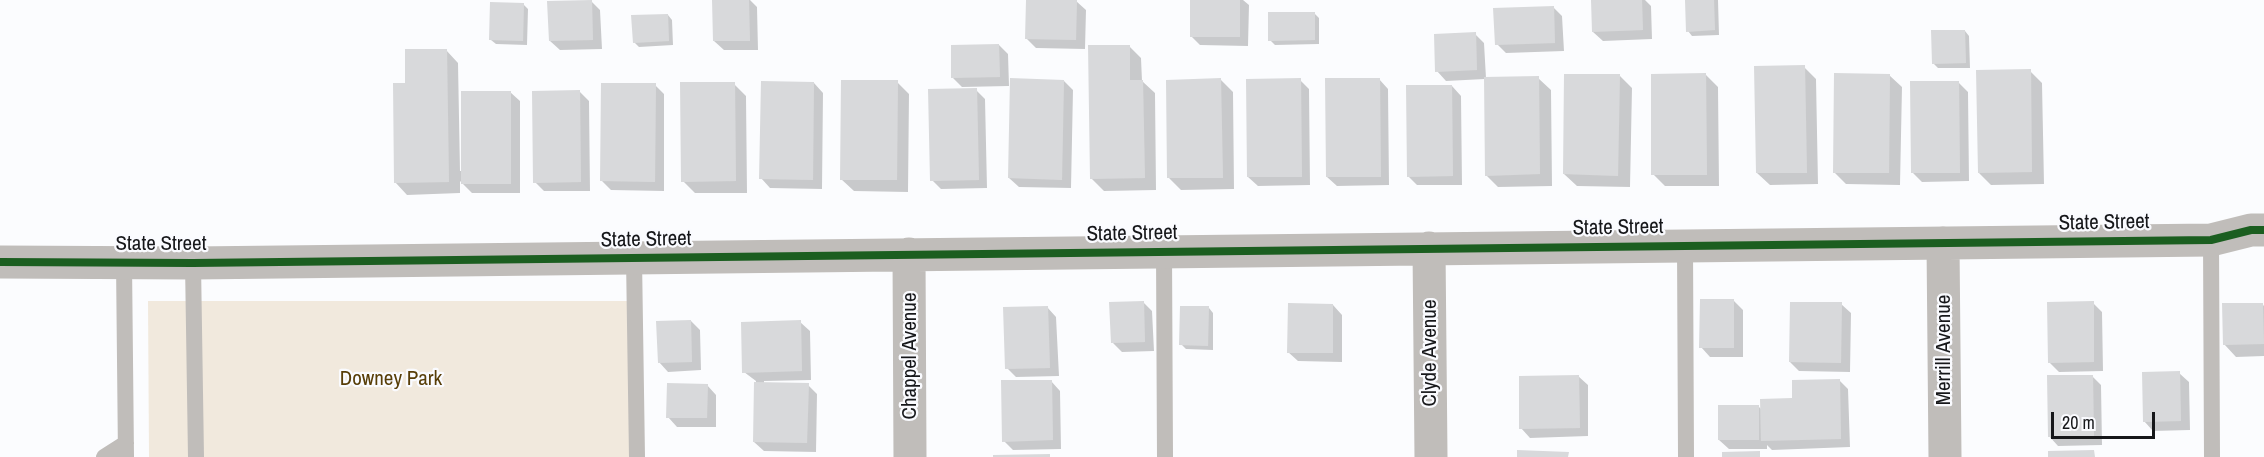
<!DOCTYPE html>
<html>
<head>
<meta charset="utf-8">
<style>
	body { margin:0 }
	#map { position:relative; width:2264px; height:457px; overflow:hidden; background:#fbfcfe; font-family:"Archivo Narrow",sans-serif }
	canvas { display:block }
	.scale { position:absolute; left:2051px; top:412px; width:104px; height:27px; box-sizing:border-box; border:3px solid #16171a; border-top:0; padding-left:8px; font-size:18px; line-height:21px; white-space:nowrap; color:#16171a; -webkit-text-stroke:4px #fafbff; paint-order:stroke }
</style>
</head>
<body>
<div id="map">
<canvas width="2264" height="457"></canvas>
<div class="scale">20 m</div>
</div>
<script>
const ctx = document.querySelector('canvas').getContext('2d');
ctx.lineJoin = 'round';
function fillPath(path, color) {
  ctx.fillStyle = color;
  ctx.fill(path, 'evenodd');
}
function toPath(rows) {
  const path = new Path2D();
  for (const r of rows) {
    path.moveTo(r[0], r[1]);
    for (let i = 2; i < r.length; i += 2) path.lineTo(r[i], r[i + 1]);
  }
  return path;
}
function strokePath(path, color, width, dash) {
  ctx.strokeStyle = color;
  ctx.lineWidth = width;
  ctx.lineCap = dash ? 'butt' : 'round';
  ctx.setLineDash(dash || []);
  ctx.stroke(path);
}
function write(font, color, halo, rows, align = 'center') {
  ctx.font = font + ' "Archivo Narrow",sans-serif';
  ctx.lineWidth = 4.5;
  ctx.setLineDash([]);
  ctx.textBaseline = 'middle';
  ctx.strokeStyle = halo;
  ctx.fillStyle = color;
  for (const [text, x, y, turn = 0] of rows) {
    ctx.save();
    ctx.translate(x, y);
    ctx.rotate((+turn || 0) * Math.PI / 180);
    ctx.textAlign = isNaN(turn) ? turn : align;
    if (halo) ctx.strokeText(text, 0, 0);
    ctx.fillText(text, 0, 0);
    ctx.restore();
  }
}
const green = toPath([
	[148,301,634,301,634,457,149,457]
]);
const shadow = toPath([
	[713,0,750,0,757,7,758,50,724,50,714,41],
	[1027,0,1076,1,1086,10,1085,49,1036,48,1026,38],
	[1192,0,1243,0,1249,5,1248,46,1200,45,1191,36],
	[1592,0,1645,0,1651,6,1652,39,1603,41,1593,32],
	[1686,0,1718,0,1719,35,1692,36,1688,31],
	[591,1,600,10,602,49,560,50,550,41],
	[523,4,528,9,527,45,496,44,491,40],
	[1553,7,1562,16,1564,51,1506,53,1497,44],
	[1314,13,1319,18,1319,44,1275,45,1270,40],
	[668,15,672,20,673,45,639,47,634,42],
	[1965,31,1969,36,1970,68,1938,68,1933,63],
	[1475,34,1484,43,1486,78,1538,78,1551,90,1552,186,1498,187,1486,175,1485,79,1446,81,1437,71],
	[999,45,1008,54,1009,86,962,87,953,78],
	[1129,46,1141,58,1142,81,1155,93,1156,190,1104,191,1091,178],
	[446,50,458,63,460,171,463,171,510,92,520,101,520,193,472,193,460,181,460,193,407,195,395,182,407,85],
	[1804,67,1816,79,1818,184,1770,185,1757,173],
	[2030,71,2042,83,2044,184,1991,185,1979,173],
	[1706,75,1718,87,1719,186,1665,186,1653,174],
	[1889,75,1902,87,1900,185,1846,184,1834,172],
	[1620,76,1632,88,1630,187,1577,186,1564,174],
	[1379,79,1388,89,1389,185,1337,186,1327,177],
	[1221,80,1233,92,1234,189,1181,190,1169,178],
	[1300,80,1309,89,1310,185,1258,186,1248,177],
	[1064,81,1073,90,1071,188,1019,187,1009,178],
	[897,82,909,94,908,192,854,191,841,179],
	[1958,82,1968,92,1969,181,1922,182,1913,173],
	[814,83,823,93,822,189,770,188,761,178],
	[734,84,746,96,747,193,695,193,683,181],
	[655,85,664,94,664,191,611,190,602,181],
	[1452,86,1461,96,1462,185,1417,185,1408,176],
	[976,90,985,99,987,188,941,189,932,180],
	[579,91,589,101,590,191,544,191,535,182],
	[1734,301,1743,310,1743,357,1710,357,1701,347],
	[1143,302,1152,311,1154,351,1122,352,1113,343],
	[2093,303,2102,312,2103,371,2059,372,2049,362],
	[1841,304,1851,313,1850,372,1799,371,1790,362],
	[2262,304,2264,306,2264,356,2236,357,2224,344],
	[1333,305,1342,315,1342,362,1298,361,1288,352],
	[1047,307,1056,317,1059,376,1016,377,1007,368],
	[1209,308,1213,313,1213,350,1186,349,1181,344],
	[691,321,700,330,701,370,668,372,659,362],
	[800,322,810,331,811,380,764,381,764,384,808,385,817,394,816,452,764,451,754,442,756,381,744,372],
	[2179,373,2189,382,2190,430,2153,431,2144,421],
	[1578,376,1588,385,1588,436,1530,438,1521,428],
	[2092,376,2101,385,2102,445,2058,446,2049,436],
	[1839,380,1848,389,1850,447,1772,450,1767,445,1767,449,1729,449,1719,440,1758,406,1762,410],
	[1051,381,1060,391,1061,449,1013,450,1004,441],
	[707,385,716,395,716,427,677,427,668,417]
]);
const building = toPath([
	[592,0,593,40,549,41,547,1],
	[712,0,749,0,750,41,713,41],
	[1026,0,1077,0,1076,40,1025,39],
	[1190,0,1240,0,1240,37,1190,37],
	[1591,0,1642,0,1643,30,1592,32],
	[1685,0,1714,0,1715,30,1686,32],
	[490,2,524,3,523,41,489,40],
	[1554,6,1555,43,1495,45,1493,8],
	[1268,12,1315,12,1315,40,1268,41],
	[668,14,669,41,633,43,631,15],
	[1931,30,1965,30,1966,63,1932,64],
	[1476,32,1477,70,1435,72,1434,34],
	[999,44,1000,77,951,78,951,45],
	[1088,45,1130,45,1130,80,1143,80,1145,178,1090,179],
	[405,49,447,49,449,182,394,183,393,83,405,83],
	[1805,65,1807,173,1756,173,1754,66],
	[2031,69,2032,172,1978,173,1976,70],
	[1706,73,1707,175,1651,175,1651,74],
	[1834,73,1890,74,1889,173,1833,173],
	[1564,74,1620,74,1618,176,1563,174],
	[1539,76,1540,174,1485,176,1484,77],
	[1010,78,1064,80,1062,180,1008,178],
	[1221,78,1223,178,1167,178,1166,80],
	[1301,78,1302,177,1247,177,1246,79],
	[1325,78,1380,78,1381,177,1326,177],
	[841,80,898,80,897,180,840,180],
	[761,81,814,82,813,180,759,179],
	[1910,81,1959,81,1960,173,1911,173],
	[680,82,735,82,736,181,681,182],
	[601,83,656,83,655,182,600,181],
	[1406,85,1452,85,1453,176,1407,177],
	[977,88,979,180,930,181,928,89],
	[580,90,581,182,533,183,532,91],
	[461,91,511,91,511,184,461,184],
	[1700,299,1734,299,1734,348,1699,348],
	[1144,301,1145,342,1111,343,1109,302],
	[2094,301,2094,362,2048,363,2047,302],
	[1790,302,1842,302,1841,363,1789,362],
	[1288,303,1333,304,1333,353,1287,353],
	[2222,303,2263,303,2264,344,2223,345],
	[1048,306,1050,368,1005,369,1003,307],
	[1180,306,1209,306,1208,346,1179,345],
	[691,320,692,362,658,363,656,321],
	[801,320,802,371,742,373,741,322],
	[2180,371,2181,421,2143,422,2142,372],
	[1579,375,1580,428,1519,429,1519,376],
	[2047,375,2093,375,2094,436,2048,437],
	[1840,379,1841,439,1761,441,1760,399,1792,398,1792,380],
	[1001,380,1052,380,1053,440,1002,442],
	[754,382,809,383,807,443,753,442],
	[667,383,708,384,707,418,666,418],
	[1718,405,1759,405,1759,440,1718,440],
	[1517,450,1569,452,1568,457,1517,457],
	[2094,450,2095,457,2048,457,2048,451],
	[1760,451,1760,457,1722,457,1722,452],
	[1050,454,1050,457,993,457,993,455]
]);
const service = toPath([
	[2211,240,2212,457],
	[1685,246,1686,457],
	[1164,251,1165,457],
	[634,258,637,457],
	[124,262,126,457],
	[193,263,196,457],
	[104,457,126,443]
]);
const minor = toPath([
	[1943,243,1945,457],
	[1429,248,1431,457],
	[909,254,910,457],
	[0,262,193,263,2211,240,2251,230,2264,230]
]);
const cycleway = toPath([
	[0,262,193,263,2211,240,2251,230,2264,230]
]);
const streetNames = [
	["State Street",2104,223,-1],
	["State Street",1618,228,-1],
	["State Street",1132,234,-1],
	["State Street",646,240,-1],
	["State Street",161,244],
	["Merrill Avenue",1944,350,-90],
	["Clyde Avenue",1430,353,-90],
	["Chappel Avenue",910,356,-90]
];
const parkNames = [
	["Downey Park",391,379]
];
fillPath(green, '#f1e9dd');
fillPath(shadow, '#0003');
fillPath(building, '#d8d9db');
strokePath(service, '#c0bdba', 16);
strokePath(minor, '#c0bdba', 33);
strokePath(cycleway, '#1b5e20', 8);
write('21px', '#16171a', '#fafbff', streetNames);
write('21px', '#583e08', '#fafbff', parkNames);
</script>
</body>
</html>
